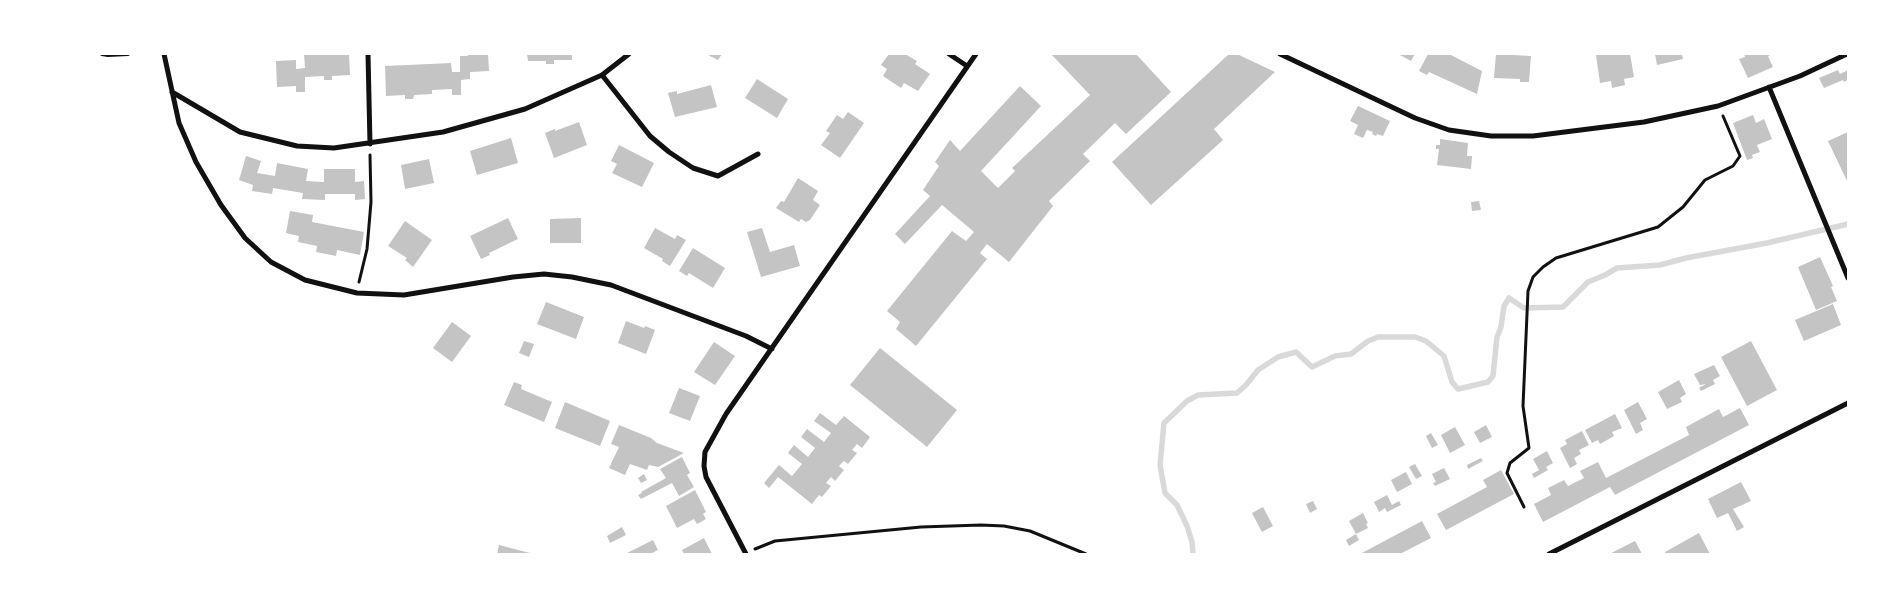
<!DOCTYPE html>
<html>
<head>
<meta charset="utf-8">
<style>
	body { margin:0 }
	#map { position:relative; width:1902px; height:608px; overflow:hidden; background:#fff; font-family:Ubuntu,sans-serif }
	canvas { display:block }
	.frame { position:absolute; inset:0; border:55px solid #fff; pointer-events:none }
</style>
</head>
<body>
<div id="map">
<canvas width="1902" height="608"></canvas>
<div class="frame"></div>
</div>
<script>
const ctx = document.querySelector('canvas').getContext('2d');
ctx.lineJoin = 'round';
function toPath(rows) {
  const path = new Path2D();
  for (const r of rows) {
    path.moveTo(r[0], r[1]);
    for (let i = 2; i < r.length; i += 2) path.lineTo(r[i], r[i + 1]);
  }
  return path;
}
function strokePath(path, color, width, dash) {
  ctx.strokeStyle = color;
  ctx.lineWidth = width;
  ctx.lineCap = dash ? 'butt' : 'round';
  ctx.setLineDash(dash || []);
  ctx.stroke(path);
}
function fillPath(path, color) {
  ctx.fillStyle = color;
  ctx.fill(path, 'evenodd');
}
const stream = toPath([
	[1193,554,1192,542,1187,526,1177,505,1165,493,1160,465,1164,423,1187,401,1198,395,1237,393,1246,385,1258,370,1278,357,1296,352,1312,367,1335,356,1351,354,1368,341,1378,337,1415,337,1426,341,1444,356,1452,382,1458,389,1488,382,1493,376,1497,337,1501,327,1504,306,1509,298,1524,308,1563,307,1588,282,1605,275,1617,268,1660,265,1686,258,1767,243,1848,224]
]);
const building = toPath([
	[304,54,349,54,350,75,332,76,332,80,324,80,324,76,305,77,305,92,296,92,296,86,277,87,276,61,296,60,296,69,305,68],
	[467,54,488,54,489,71,470,72,470,79,461,80,461,95,452,95,452,89,432,90,432,94,414,95,413,99,405,99,405,95,386,96,385,66,451,63,452,72,460,72,460,56,468,56],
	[527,54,572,54,572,60,554,60,554,64,546,64,546,61,528,61],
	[706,54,722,54,718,60],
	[889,54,905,54,917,61,915,64,930,74,918,91,904,83,901,88,883,76,887,69,881,65],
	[1051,54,1136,54,1171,92,1126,134,1115,123,1083,154,1090,161,1049,201,1053,206,1009,262,987,244,980,253,987,259,916,346,896,329,900,322,887,311,952,231,966,241,974,232,942,205,905,244,895,234,930,196,923,190,939,166,935,162,950,140,960,151,1020,86,1041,106,981,171,998,188,1015,171,1012,168,1090,95],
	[1229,54,1237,54,1275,72,1214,129,1223,140,1151,205,1112,162],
	[1398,54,1415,54,1411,61],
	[1428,54,1449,54,1482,71,1477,94,1429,72,1427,75,1419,71],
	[1496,54,1531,56,1529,82,1520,82,1520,79,1494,78],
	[1606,54,1630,54,1634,77,1624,79,1625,85,1612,88,1611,81,1600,83,1596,55],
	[1655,54,1682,54,1683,59,1657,65],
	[1744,54,1773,54,1768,56,1773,67,1748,78,1739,59,1745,57],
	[1838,70,1840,74,1848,70,1848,80,1844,82,1843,80,1824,88,1819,78],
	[757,79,788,99,777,118,745,98],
	[711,85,717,107,675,117,668,93,677,91,677,94],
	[1358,106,1390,121,1383,136,1377,134,1376,136,1372,134,1373,132,1367,130,1363,138,1354,134,1358,125,1350,121],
	[848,112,864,123,840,158,821,145,830,133,826,131,837,115,843,119],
	[1753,115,1756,123,1764,119,1772,139,1757,145,1760,152,1752,155,1753,158,1747,160,1733,123],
	[579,122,587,145,554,158,545,133,555,129,555,131],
	[1848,132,1848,183,1828,141],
	[511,138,518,163,477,175,470,151],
	[1440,139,1468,143,1467,156,1472,156,1471,169,1437,165,1439,149,1436,149,1436,145,1440,145],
	[619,145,654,163,642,187,612,173,617,164,611,161],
	[246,156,261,161,257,173,275,176,277,163,308,169,306,181,324,182,324,169,355,169,355,182,364,181,365,199,355,200,355,194,325,194,325,200,302,199,303,193,273,188,272,194,252,191,253,185,239,180],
	[429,159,434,183,405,189,401,165],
	[798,178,818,191,813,200,820,205,810,220,806,222,801,219,799,222,776,208,781,201,784,202],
	[1479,201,1481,210,1472,211,1471,202],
	[290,211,313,215,312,222,364,232,360,255,337,250,336,256,316,252,317,246,298,242,299,236,286,233],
	[508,218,518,239,489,253,490,255,481,259,470,236],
	[581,218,581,243,550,243,550,219],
	[405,221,432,240,413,267,405,260,407,258,388,246],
	[655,228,675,239,677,235,686,240,670,266,662,261,663,259,644,248],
	[762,228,770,252,794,245,800,266,761,277,747,232],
	[693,248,725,268,713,288,689,273,687,276,679,271],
	[1820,257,1833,286,1831,287,1837,301,1816,310,1798,267],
	[546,302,584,317,576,339,537,324],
	[1833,304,1841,325,1804,341,1795,320],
	[626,321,644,328,645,326,655,330,646,354,618,343],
	[452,322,471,336,452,362,433,348],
	[524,341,534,344,529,357,519,353],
	[1751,341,1777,390,1747,406,1721,357],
	[714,342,735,356,715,385,694,372],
	[880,348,957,410,927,447,850,385],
	[1714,365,1720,376,1713,380,1715,384,1701,391,1699,388,1706,384,1700,385,1694,374],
	[1679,380,1686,394,1680,398,1682,402,1667,409,1658,392],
	[514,382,522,385,521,389,552,402,544,422,504,405],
	[679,388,700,396,690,421,669,413],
	[565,402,610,421,600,446,555,428],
	[1638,402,1647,419,1640,423,1643,430,1636,434,1624,410],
	[1740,408,1749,425,1615,495,1610,487,1543,522,1534,504,1551,495,1548,488,1564,480,1568,486,1584,478,1580,471,1598,462,1606,478,1689,435,1686,427,1719,409,1723,417],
	[820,413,836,425,844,416,870,437,862,448,857,444,852,450,857,453,848,464,844,461,839,466,844,470,835,481,831,477,826,483,831,486,822,497,819,495,812,504,778,477,769,488,764,483,779,465,792,476,802,464,788,453,794,445,808,457,815,448,801,437,807,429,824,442,831,433,814,421],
	[1615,414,1622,428,1612,432,1614,436,1600,444,1598,440,1592,443,1585,430],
	[619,425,651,438,657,443,684,453,658,467,649,465,647,470,630,464,625,475,609,468,619,447,611,444],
	[1486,425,1492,437,1480,443,1474,432],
	[1455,427,1465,445,1450,453,1441,435],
	[1582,431,1589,445,1579,450,1581,454,1574,458,1577,464,1570,468,1560,448,1567,444,1565,440],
	[1431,433,1438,445,1432,448,1426,436],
	[1547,451,1553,463,1546,467,1548,470,1534,478,1532,474,1539,470,1533,459],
	[682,457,690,473,687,475,694,487,679,496,672,483,641,499,638,495,642,493,641,492,666,478,660,469],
	[1481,458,1483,461,1468,469,1467,465],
	[1415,464,1422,476,1416,479,1409,467],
	[1444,468,1450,479,1435,486,1433,483,1436,482,1432,474],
	[1501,470,1514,494,1446,530,1437,514,1487,487,1483,480],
	[1406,472,1412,484,1397,492,1391,480],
	[644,474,647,480,641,483,638,478],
	[1741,482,1751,501,1733,509,1744,527,1737,531,1728,513,1717,518,1708,499],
	[695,490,706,512,703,514,706,519,697,524,694,519,677,528,666,506],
	[1387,495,1392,505,1399,501,1401,505,1387,512,1385,508,1379,512,1374,502],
	[1313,501,1317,509,1310,513,1306,504],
	[1263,507,1273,526,1262,532,1252,513],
	[1363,513,1368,523,1366,524,1368,528,1356,534,1349,521],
	[1422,521,1431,538,1400,554,1360,554],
	[622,527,626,535,610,543,607,536],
	[1699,533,1710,554,1666,554,1665,552],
	[1356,534,1359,540,1349,546,1346,540],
	[704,538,712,554,684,554,682,550],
	[653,540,658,550,650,554,625,554],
	[1635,541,1642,554,1610,554,1615,551],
	[499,545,534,554,497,554]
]);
const path = toPath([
	[359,282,367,249,371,202,370,155],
	[1524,507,1507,473,1510,463,1529,448,1523,406,1528,291,1533,277,1543,267,1556,258,1658,227,1683,207,1705,180,1733,166,1740,156,1723,116],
	[755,549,775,541,921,527,981,525,1004,526,1030,531,1086,554]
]);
const service = toPath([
	[102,54,108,55,128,54]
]);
const minor = toPath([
	[164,54,179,123,196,162,221,205,245,238,271,262,305,280,357,293,404,295,513,277,544,274,572,277,611,285,746,336,772,349],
	[368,54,370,144],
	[949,54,967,66],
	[1280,54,1415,118,1449,130,1491,136,1533,136,1644,122,1718,106,1800,76,1847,54],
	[602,75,650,136,669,152,693,168,718,176,758,154],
	[1769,87,1848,278],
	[172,92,240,132,297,146,334,148,443,132,525,109,602,75,629,54],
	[746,554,706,477,704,466,705,452,726,414,976,54],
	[1549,554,1848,403]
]);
strokePath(stream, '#d9d9d9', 5.5);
fillPath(building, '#c4c4c4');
strokePath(path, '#111', 3);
strokePath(service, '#111', 4);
strokePath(minor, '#111', 5);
</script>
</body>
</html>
